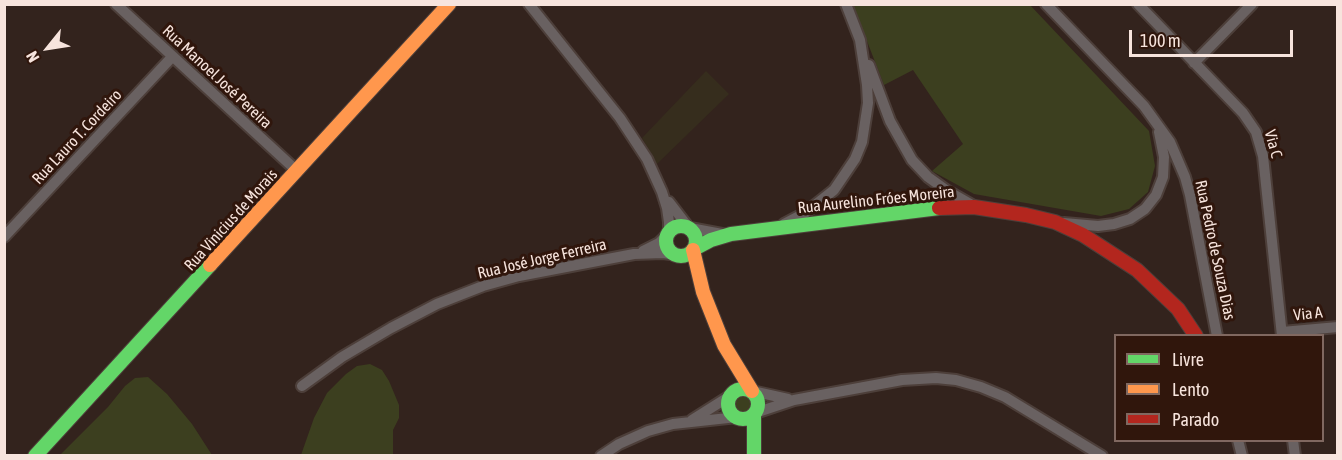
<!DOCTYPE html>
<html>
<head>
<meta charset="utf-8">
<style>
	body { margin:0 }
	#map { position:relative; width:1342px; height:460px; overflow:hidden; background:#33231d; font-family:"Asap Condensed",sans-serif }
	canvas { display:block }
	.frame { position:absolute; inset:0; border:6px solid #f7e4dd; pointer-events:none }
	.legend { position:absolute; left:1114px; top:334px; width:210px; height:108px; box-sizing:border-box; background:#30160c; border:2px solid #806860; margin:0; padding:8px 10px; list-style:none; font-size:18px; color:#f7e4dd }
	.legend li { display:flex; align-items:center; gap:12px; height:30px }
	.legend b { width:30px; border:2px solid #806860 }
	.north { position:absolute; left:18px; top:18px; width:60px; height:60px; -webkit-text-stroke:4px #30160c; paint-order:stroke; rotate:240deg; font-size:16px; font-weight:700; line-height:24px; text-align:center; color:#f7e4dd }
	.north::after { content:''; display:block; margin:auto; width:21px; height:27px; background:#f7e4dd; clip-path:polygon(50% 0,100% 100%,50% 72%,0 100%) }
	.scale { position:absolute; left:1129px; top:30px; width:164px; height:27px; box-sizing:border-box; border:3px solid #f7e4dd; border-top:0; padding-left:8px; font-size:18px; line-height:21px; white-space:nowrap; color:#f7e4dd; -webkit-text-stroke:4px #30160c; paint-order:stroke }
</style>
</head>
<body>
<div id="map">
<canvas width="1342" height="460"></canvas>
<div class="frame"></div>
<ul class="legend">
<li><b style="height:8px;background:#63d668"></b>Livre</li>
<li><b style="height:8px;background:#ff974d"></b>Lento</li>
<li><b style="height:8px;background:#b3261e"></b>Parado</li>
</ul>
<div class="north">N</div>
<div class="scale">100 m</div>
</div>
<script>
const ctx = document.querySelector('canvas').getContext('2d');
ctx.lineJoin = 'round';
function fillPath(path, color) {
  ctx.fillStyle = color;
  ctx.fill(path, 'evenodd');
}
function toPath(rows) {
  const path = new Path2D();
  for (const r of rows) {
    if (r.length === 3) {
      path.moveTo(r[0] + r[2], r[1]);
      path.arc(r[0], r[1], r[2], 0, 2 * Math.PI);
      continue;
    }
    path.moveTo(r[0], r[1]);
    for (let i = 2; i < r.length; i += 2) path.lineTo(r[i], r[i + 1]);
  }
  return path;
}
function strokePath(path, color, width, dash) {
  ctx.strokeStyle = color;
  ctx.lineWidth = width;
  ctx.lineCap = dash ? 'butt' : 'round';
  ctx.setLineDash(dash || []);
  ctx.stroke(path);
}
function write(font, color, halo, rows, align = 'center') {
  ctx.font = font + ' "Asap Condensed",sans-serif';
  ctx.lineWidth = 6;
  ctx.setLineDash([]);
  ctx.textBaseline = 'middle';
  ctx.strokeStyle = halo;
  ctx.fillStyle = color;
  for (const [text, x, y, turn = 0] of rows) {
    ctx.save();
    ctx.translate(x, y);
    ctx.rotate((+turn || 0) * Math.PI / 180);
    ctx.textAlign = isNaN(turn) ? turn : align;
    if (halo) ctx.strokeText(text, 0, 0);
    ctx.fillText(text, 0, 0);
    ctx.restore();
  }
}
const commercial = toPath([
	[706,71,729,94,657,164,642,138]
]);
const green = toPath([
	[853,5,1030,5,1149,131,1155,166,1148,192,1129,209,1101,216,974,194,932,171,963,144,913,70,884,85],
	[370,364,382,370,389,381,399,405,399,418,393,430,393,455,301,455,314,418,327,393,346,374,357,366],
	[148,377,167,394,192,424,212,455,60,455,108,407,125,386,135,378],
	[743,404,9]
]);
const street = toPath([
	[116,4,297,171],
	[529,4,620,118,647,159,662,192,667,208,669,222,669,233],
	[1046,4,1144,106,1170,142,1185,177,1190,195,1217,336],
	[1138,4,1243,113,1256,132,1263,156,1282,336],
	[1194,63,1252,4],
	[869,65,890,121,912,160,928,177,946,190,974,206],
	[669,202,689,228],
	[1064,223,1098,226,1114,224,1130,219,1145,209,1156,195,1163,177,1164,157,1159,132],
	[784,224,805,213,834,190,855,159,862,142,868,103,867,85,860,40,846,4],
	[690,228,722,234],
	[4,237,172,57],
	[643,251,659,243,668,234],
	[1282,332,1338,327],
	[302,386,342,357,391,328,437,304,483,286,519,276,634,254,663,253,678,255],
	[752,391,788,399],
	[755,413,794,400,902,380,936,378,956,380,981,387,1005,397,1102,456],
	[692,420,730,396],
	[1238,440,1242,456],
	[1293,440,1295,456],
	[601,456,619,444,648,431,673,424,737,417]
]);
const fast = toPath([
	[681,241,15],
	[694,249,711,240,731,234,939,208],
	[743,404,15],
	[754,414,754,456],
	[35,456,210,265]
]);
const slow = toPath([
	[693,250,703,292,724,345,752,391],
	[210,265,449,4]
]);
const jam = toPath([
	[939,208,974,207,1026,215,1055,222,1083,235,1137,270,1178,309,1196,336]
]);
const streetNames = [
	["Rua Manoel José Pereira",217,77,43],
	["Rua Lauro T. Cordeiro",77,137,-47],
	["Via C",1273,144,75],
	["Rua Aurelino Fróes Moreira",876,200,-6],
	["Rua Vinicius de Morais",231,220,-48],
	["Rua Pedro de Souza Dias",1215,250,78],
	["Rua José Jorge Ferreira",542,259,-13],
	["Via A",1308,314,-6]
];
fillPath(commercial, '#362d1d');
fillPath(green, '#3c3f1f');
strokePath(street, '#4d3f3a', 14);
strokePath(fast, '#4d3f3a', 16);
strokePath(slow, '#4d3f3a', 16);
strokePath(jam, '#4d3f3a', 16);
strokePath(street, '#696161', 10);
strokePath(fast, '#63d668', 14);
strokePath(slow, '#ff974d', 14);
strokePath(jam, '#b3261e', 14);
write('16px', '#f7e4dd', '#30160c', streetNames);
</script>
</body>
</html>
